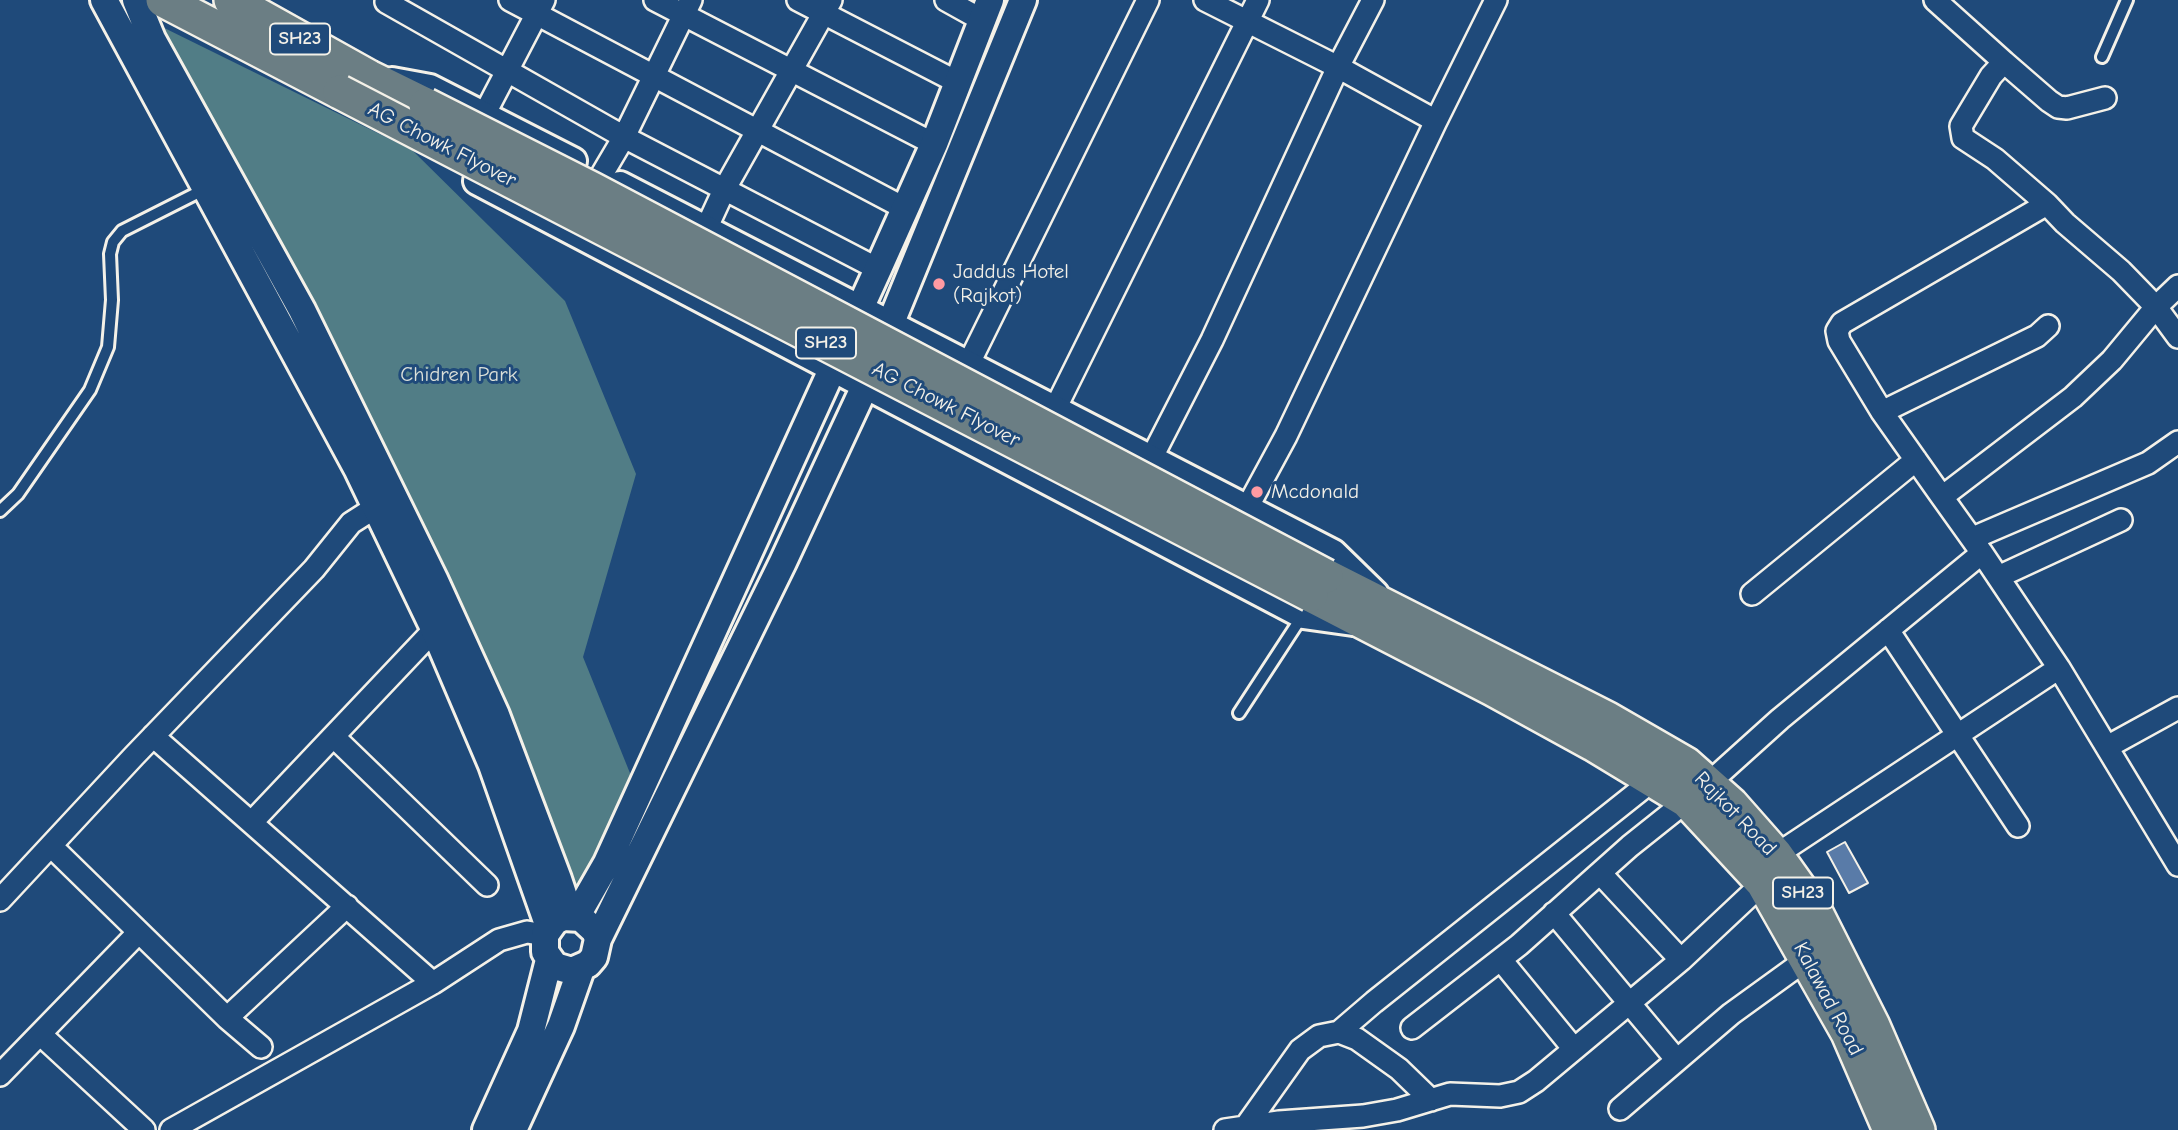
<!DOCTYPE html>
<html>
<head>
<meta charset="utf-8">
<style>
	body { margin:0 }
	canvas { display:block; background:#1f4a7a }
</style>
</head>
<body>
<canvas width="2178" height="1130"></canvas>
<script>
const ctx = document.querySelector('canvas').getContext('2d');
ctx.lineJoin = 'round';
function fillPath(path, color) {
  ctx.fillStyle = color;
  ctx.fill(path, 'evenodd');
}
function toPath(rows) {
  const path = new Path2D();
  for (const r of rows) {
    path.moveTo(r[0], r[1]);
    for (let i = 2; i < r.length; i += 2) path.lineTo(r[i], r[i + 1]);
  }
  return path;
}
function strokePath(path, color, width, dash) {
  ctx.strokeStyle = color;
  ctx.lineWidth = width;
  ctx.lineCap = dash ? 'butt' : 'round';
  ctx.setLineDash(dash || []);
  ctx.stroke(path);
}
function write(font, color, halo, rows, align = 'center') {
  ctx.font = font + ' "Comic Neue",sans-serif';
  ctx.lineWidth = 6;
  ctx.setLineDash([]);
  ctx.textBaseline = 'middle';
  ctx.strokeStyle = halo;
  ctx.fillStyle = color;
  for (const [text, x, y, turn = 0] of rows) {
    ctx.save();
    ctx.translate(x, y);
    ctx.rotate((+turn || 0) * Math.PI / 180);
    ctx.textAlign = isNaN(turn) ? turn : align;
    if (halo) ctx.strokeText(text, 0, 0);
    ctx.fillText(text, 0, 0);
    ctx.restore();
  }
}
const green = toPath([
	[142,17,412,150,565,301,636,474,583,657,636,788,577,902]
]);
const building = toPath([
	[1845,842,1868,883,1849,893,1827,852,1845,842]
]);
const service = toPath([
	[2102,57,2127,0],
	[0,511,18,494,90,390,108,347,112,300,110,254,113,242,122,231,205,189],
	[1239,713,1303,615]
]);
const minor = toPath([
	[510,0,906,209],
	[655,0,934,144],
	[798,0,957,82],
	[946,0,982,20],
	[1205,0,1338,67,1436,121,1286,436,1247,508],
	[1935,0,2004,62],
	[386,2,624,137,878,269],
	[484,115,544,0],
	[1436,121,1496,0],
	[601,176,624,137,691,0],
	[2047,204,1995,159,1963,138,1961,126,1991,76,2004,62,2049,101,2058,107,2067,108,2105,98],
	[706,229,724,190,831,0],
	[968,365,1148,0],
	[1055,409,1258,0],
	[1882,412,2037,336,2048,326],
	[1151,459,1212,340,1338,67,1373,0],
	[1942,497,1882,412,1839,341,1837,331,1842,323,2047,204,2065,223,2121,271,2156,307,2178,337],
	[1973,538,2148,463,2178,442],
	[1982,553,1942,497,2073,397,2112,360,2156,307,2178,286],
	[1998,577,2121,520],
	[1752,594,1916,460],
	[1888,630,2018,826],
	[153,736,433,983],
	[334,737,487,885],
	[2107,747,2178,708],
	[252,822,434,630],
	[51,846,227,1018,261,1047],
	[1600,873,1681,960],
	[0,900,134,756,314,569,351,523,376,507],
	[1554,913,1676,1059],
	[1501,960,1574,1049],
	[227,1018,347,906],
	[1412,1028,1519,945,1630,846,1709,783,1780,719,1982,553,2059,668],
	[1339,1032,1374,1002,1653,780],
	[40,1034,144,1130],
	[0,1075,139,932],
	[1620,1109,1731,1014,1807,959],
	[1246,1126,1300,1050,1319,1036,1339,1032,1357,1039,1399,1069,1431,1100],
	[171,1130,433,983,499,940,527,932,545,935],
	[1225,1130,1279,1122,1363,1116,1397,1110,1450,1094,1500,1096,1519,1092,1536,1081,1681,960,1763,883,1776,855,2059,668,2178,865]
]);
const tertiary = toPath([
	[104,0,358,470,431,622,492,765,549,927],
	[136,0,152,39,302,310,434,579,496,715,558,879,563,894,563,917],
	[392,81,430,88,573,161],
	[477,181,1303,615,1353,622],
	[620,185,1333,553,1375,594],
	[576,917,607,863,878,269,934,144,990,0],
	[598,939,595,931,581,918,563,917,555,921,545,935,545,952,555,966,572,971,588,964,594,957,598,939,783,562,865,386,1023,0],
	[486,1130,531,1031,549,960],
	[513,1130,561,1026,581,969]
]);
const primary = toPath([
	[163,0,340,92],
	[231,0,369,77,426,105],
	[1326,576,1608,719,1686,764,1731,804,1776,855,1813,907,1873,1026,1918,1130],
	[1311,595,1491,688,1593,744,1687,801,1763,883,1848,1033,1890,1130]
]);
const primaryBridge = toPath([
	[340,92,1311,595],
	[426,105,592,189,1326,576]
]);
const markers = [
	[939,284,7,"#ff9aa2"],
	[1257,492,7,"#ff9aa2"]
];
const shields = [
	[300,39,60],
	[826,343,60],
	[1803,893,60]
];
const shieldNames = [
	["SH23",300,39],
	["SH23",826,343],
	["SH23",1803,893]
];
const streetNames = [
	["AG Chowk Flyover",442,145,27],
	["AG Chowk Flyover",946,405,27],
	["Rajkot Road",1735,814,46],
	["Kalawad Road",1828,999,62]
];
const poiNames = [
	["Jaddus Hotel",953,272],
	["(Rajkot)",953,296],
	["Mcdonald",1271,492]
];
const parkNames = [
	["Chidren Park",459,375]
];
fillPath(green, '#517d86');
fillPath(building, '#597ba8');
strokePath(building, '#f4f1e8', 2);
strokePath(service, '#f4f1e8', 16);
strokePath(minor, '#f4f1e8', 26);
strokePath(tertiary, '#f4f1e8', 32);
strokePath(primary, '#f4f1e8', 38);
strokePath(service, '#1f4a7a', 10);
strokePath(minor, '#1f4a7a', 21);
strokePath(tertiary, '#1f4a7a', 26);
strokePath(primary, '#6b7e84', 33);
strokePath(primaryBridge, '#f4f1e8', 38, []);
strokePath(primaryBridge, '#6b7e84', 33);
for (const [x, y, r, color] of markers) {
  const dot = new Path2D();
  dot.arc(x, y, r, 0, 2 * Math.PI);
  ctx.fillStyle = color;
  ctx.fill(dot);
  strokePath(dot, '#1f4a7a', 2.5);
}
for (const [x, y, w] of shields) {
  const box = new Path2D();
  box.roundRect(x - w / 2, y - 15.5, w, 31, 5);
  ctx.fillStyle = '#1f4a7a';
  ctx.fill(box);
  strokePath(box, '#f4f1e8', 2);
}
write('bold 19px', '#f4f1e8', null, shieldNames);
write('21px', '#f4f1e8', '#1f4a7a', streetNames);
write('21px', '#f4f1e8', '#1f4a7a', poiNames, 'left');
write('21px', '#dce0d9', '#1f4a7a', parkNames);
</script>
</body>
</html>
